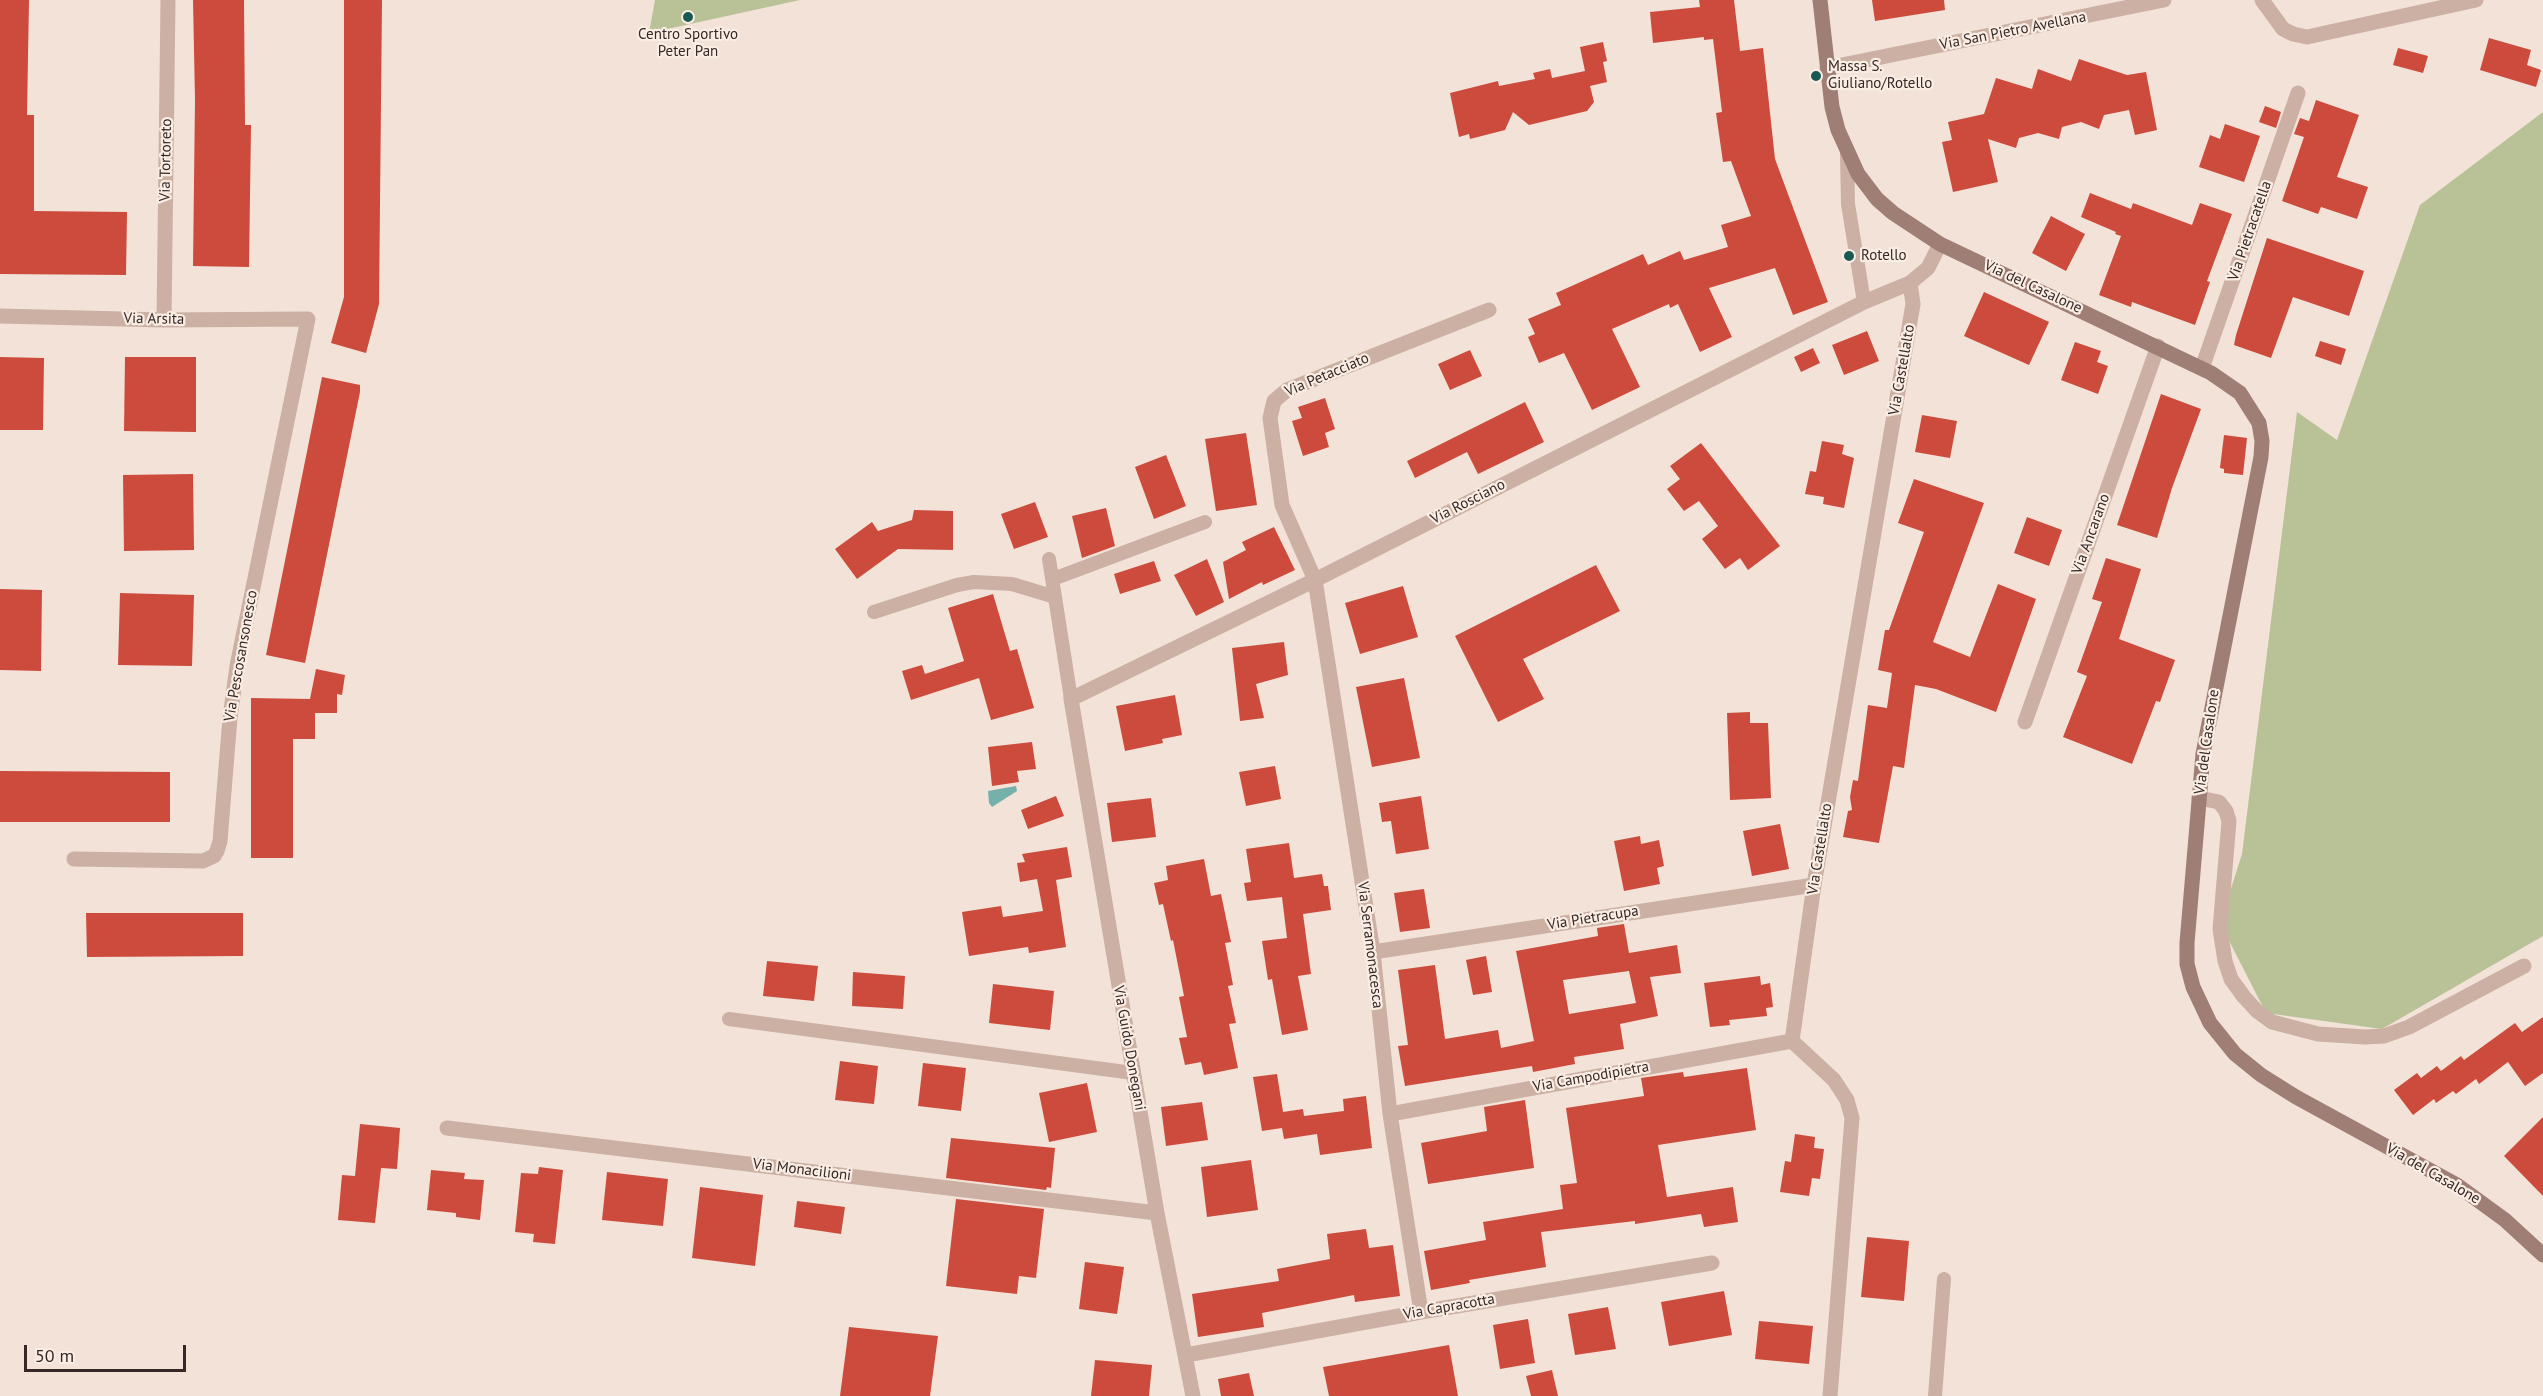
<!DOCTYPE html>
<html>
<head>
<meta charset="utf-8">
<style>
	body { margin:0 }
	#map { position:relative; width:2543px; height:1396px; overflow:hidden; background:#f2e2d8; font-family:"PT Sans",sans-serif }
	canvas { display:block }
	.scale { position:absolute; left:24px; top:1345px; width:162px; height:27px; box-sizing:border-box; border:3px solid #352826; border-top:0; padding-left:8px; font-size:18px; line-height:21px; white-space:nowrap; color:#352826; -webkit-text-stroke:4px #faede4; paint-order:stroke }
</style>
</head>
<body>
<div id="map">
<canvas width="2543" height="1396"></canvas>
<div class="scale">50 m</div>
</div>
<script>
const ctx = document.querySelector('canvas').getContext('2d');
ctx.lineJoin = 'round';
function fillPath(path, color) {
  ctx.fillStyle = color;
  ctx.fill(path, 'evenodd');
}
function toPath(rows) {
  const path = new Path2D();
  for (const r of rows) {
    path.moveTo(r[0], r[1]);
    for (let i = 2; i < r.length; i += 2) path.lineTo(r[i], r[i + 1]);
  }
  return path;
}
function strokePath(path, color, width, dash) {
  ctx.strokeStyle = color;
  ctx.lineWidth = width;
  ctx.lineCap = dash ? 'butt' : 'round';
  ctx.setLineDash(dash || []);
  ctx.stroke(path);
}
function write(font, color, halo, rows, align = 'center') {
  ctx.font = font + ' "PT Sans",sans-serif';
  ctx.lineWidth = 4.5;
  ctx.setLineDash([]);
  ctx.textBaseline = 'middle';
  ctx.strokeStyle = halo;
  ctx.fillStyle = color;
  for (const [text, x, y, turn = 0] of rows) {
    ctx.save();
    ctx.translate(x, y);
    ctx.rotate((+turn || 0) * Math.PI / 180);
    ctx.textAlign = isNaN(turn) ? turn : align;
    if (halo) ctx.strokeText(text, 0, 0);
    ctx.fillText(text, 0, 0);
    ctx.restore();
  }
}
const green = toPath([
	[655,0,800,0,649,33],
	[2543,112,2543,936,2382,1029,2266,1013,2220,923,2242,854,2297,412,2337,440,2420,205]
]);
const water = toPath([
	[1016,786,1017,791,992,807,989,803,988,791]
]);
const building = toPath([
	[0,0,29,0,27,115,34,115,34,211,127,212,126,275,0,274],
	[193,0,244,0,245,125,251,125,249,267,193,266,195,100],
	[344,0,382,0,379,304,366,353,331,343,344,297],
	[1699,0,1734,0,1740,51,1763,48,1775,159,1828,302,1793,315,1775,268,1709,288,1732,337,1700,352,1678,304,1670,308,1669,304,1612,329,1640,387,1592,410,1564,353,1539,363,1528,337,1535,334,1528,319,1561,305,1556,293,1643,254,1648,265,1680,251,1684,260,1728,247,1721,225,1751,216,1731,161,1723,162,1716,113,1722,112,1713,39,1704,40,1704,37,1653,43,1650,12,1700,7],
	[1872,0,1944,0,1945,10,1875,21],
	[2489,38,2531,50,2527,65,2541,70,2536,87,2480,70],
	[1603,42,1607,61,1603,62,1607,82,1590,86,1594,102,1587,111,1529,125,1513,112,1505,130,1470,139,1469,134,1459,137,1450,93,1498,81,1499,86,1535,79,1533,73,1550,69,1552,78,1585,71,1580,47],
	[2398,48,2428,56,2423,73,2393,65],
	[2079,59,2127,75,2146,72,2157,130,2135,135,2129,110,2104,115,2099,129,2081,122,2062,127,2059,139,2038,133,2019,138,2016,148,1988,139,1998,182,1953,192,1942,142,1952,140,1948,122,1984,114,1996,78,2032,89,2038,69,2071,81],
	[2316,100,2359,115,2337,177,2368,187,2357,219,2321,207,2318,214,2282,201,2304,137,2294,134,2300,118,2309,121],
	[2265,106,2281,112,2276,128,2259,122],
	[2225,124,2260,136,2244,182,2199,167,2210,135,2220,139],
	[2090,193,2131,209,2133,203,2192,225,2200,203,2232,214,2207,281,2210,282,2195,325,2132,302,2131,307,2099,295,2121,236,2115,234,2116,232,2081,217],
	[2051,216,2085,234,2066,271,2032,253],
	[2267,238,2364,271,2349,316,2293,297,2271,358,2234,345,2236,335],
	[1984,292,2049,322,2029,365,1964,336],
	[1867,331,1879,361,1844,375,1832,345],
	[2320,341,2346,349,2341,365,2315,356],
	[2075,342,2101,351,2097,362,2108,366,2098,394,2061,380],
	[1813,348,1820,363,1801,372,1794,357],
	[1470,350,1482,376,1450,390,1438,364],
	[0,357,44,358,43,430,0,430],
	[125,357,196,357,196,432,124,431],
	[322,377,360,385,360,392,305,663,266,655],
	[2161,394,2201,409,2172,488,2157,538,2117,525],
	[1325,398,1335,429,1325,433,1329,447,1303,456,1292,421,1302,418,1298,407],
	[1525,402,1544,442,1478,474,1467,452,1415,478,1407,461],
	[1922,415,1957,421,1950,458,1915,452],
	[1246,433,1257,505,1216,511,1205,439],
	[2224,435,2247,438,2243,475,2224,473,2224,469,2220,468],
	[1822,441,1844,445,1842,454,1854,458,1844,508,1823,504,1824,497,1805,494,1810,471,1816,472],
	[1701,443,1780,546,1748,570,1740,558,1725,569,1702,539,1718,526,1699,501,1684,511,1667,489,1680,479,1670,466],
	[1166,455,1186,506,1154,519,1135,467],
	[193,474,194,550,124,551,123,475],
	[1914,479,1984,503,1933,642,1970,657,1998,584,2036,599,1996,712,1936,689,1915,685,1904,768,1893,766,1879,843,1843,837,1848,811,1852,810,1850,797,1853,780,1858,781,1868,705,1887,708,1892,673,1878,670,1885,630,1889,630,1924,532,1898,523],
	[1035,502,1048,537,1014,549,1001,514],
	[1106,508,1115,546,1082,558,1072,516],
	[914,510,953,511,953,550,898,549,857,579,835,549,872,522,878,531,912,520],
	[2027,517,2062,530,2049,566,2014,553],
	[1274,527,1295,570,1263,585,1262,582,1229,599,1223,562,1246,550,1242,542],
	[2106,558,2141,569,2119,639,2175,660,2160,702,2156,701,2132,764,2063,737,2087,676,2077,672,2102,602,2092,599],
	[1207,559,1224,602,1196,616,1174,575],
	[1154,561,1161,581,1120,594,1114,574],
	[1596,565,1620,611,1523,659,1544,699,1498,722,1455,636],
	[1403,586,1418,637,1360,654,1345,603],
	[0,589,42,590,41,671,0,670],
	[120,593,194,595,192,666,118,665],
	[993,594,1010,651,1017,649,1034,708,991,720,979,678,911,700,902,671,922,665,925,674,964,661,948,608],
	[1284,642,1288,675,1256,684,1264,718,1240,721,1232,648],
	[316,669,345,675,342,695,337,694,337,713,315,713,315,739,293,739,293,858,251,858,251,698,310,699],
	[1404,678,1420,758,1372,767,1356,687],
	[1175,695,1182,735,1162,739,1163,743,1125,751,1116,706],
	[1750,712,1750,723,1768,723,1771,798,1730,800,1727,713],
	[1032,742,1036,769,1017,771,1019,782,992,786,988,747],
	[1275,766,1281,799,1246,806,1239,772],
	[0,771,170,772,170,822,0,822],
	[1056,796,1064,816,1028,829,1021,810],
	[1421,796,1429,849,1396,854,1391,821,1382,822,1379,803],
	[1151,798,1156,837,1112,842,1107,803],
	[1780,824,1789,869,1752,876,1743,831],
	[1640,836,1641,844,1659,840,1664,866,1657,868,1660,884,1624,891,1614,841],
	[1289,843,1294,878,1322,874,1324,886,1328,886,1331,910,1303,914,1311,974,1298,976,1308,1030,1282,1035,1272,979,1268,980,1262,941,1287,938,1282,897,1247,901,1244,883,1251,882,1246,849],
	[1067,847,1072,877,1056,880,1066,947,1029,953,1028,947,969,956,962,912,1001,906,1003,917,1043,911,1037,879,1020,882,1017,863,1025,862,1022,854],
	[1204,859,1211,896,1221,894,1231,942,1225,943,1233,985,1228,986,1236,1023,1229,1024,1238,1068,1204,1075,1201,1062,1185,1065,1179,1038,1187,1037,1179,997,1184,996,1173,940,1171,941,1163,904,1159,905,1154,883,1168,880,1166,866],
	[1424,889,1430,928,1400,932,1394,893],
	[86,913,243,913,243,956,87,957],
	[1624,924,1629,953,1677,945,1681,973,1650,977,1658,1016,1620,1024,1624,1049,1574,1057,1575,1064,1533,1072,1532,1066,1405,1086,1398,1046,1408,1045,1398,970,1435,965,1445,1039,1498,1030,1501,1048,1534,1041,1516,951,1598,936,1597,928],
	[1629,971,1636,1003,1569,1014,1563,980],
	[1486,956,1492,992,1473,995,1466,960],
	[767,961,818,966,814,1001,763,996],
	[853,972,905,976,903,1009,852,1006],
	[1760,976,1761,985,1770,983,1773,1007,1766,1008,1767,1016,1729,1020,1730,1025,1710,1027,1704,983],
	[993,984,1054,991,1050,1030,989,1023],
	[2543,1017,2543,1073,2525,1086,2508,1062,2479,1084,2476,1079,2456,1094,2453,1091,2436,1103,2434,1099,2413,1115,2394,1090,2417,1073,2421,1078,2437,1066,2441,1071,2461,1056,2464,1060,2515,1023,2522,1032],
	[840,1061,878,1066,874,1104,835,1100],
	[923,1063,966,1068,961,1111,918,1106],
	[1747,1068,1756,1130,1658,1145,1667,1197,1733,1187,1738,1222,1704,1227,1701,1214,1635,1224,1635,1221,1541,1232,1546,1267,1469,1280,1470,1283,1431,1290,1424,1251,1486,1240,1483,1222,1563,1209,1560,1185,1577,1183,1566,1108,1644,1096,1641,1078,1683,1072,1684,1077],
	[1277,1074,1283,1112,1303,1109,1304,1116,1344,1111,1343,1099,1366,1096,1372,1148,1320,1155,1317,1134,1284,1139,1282,1128,1262,1131,1253,1077],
	[1087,1083,1097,1132,1049,1142,1039,1093],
	[1525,1100,1534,1168,1428,1184,1421,1143,1487,1131,1484,1107],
	[1202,1102,1208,1140,1166,1146,1161,1107],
	[2543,1117,2543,1196,2504,1156],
	[360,1124,400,1128,397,1169,381,1168,375,1223,338,1220,342,1175,355,1176],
	[1795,1134,1815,1137,1814,1148,1824,1149,1820,1179,1812,1178,1809,1196,1780,1192,1785,1161,1791,1162],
	[951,1138,1055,1148,1051,1188,1047,1187,1046,1190,946,1178],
	[1251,1160,1258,1210,1207,1217,1201,1167],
	[539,1167,563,1170,555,1244,533,1242,534,1234,515,1232,521,1173,538,1174],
	[431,1170,465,1173,464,1179,484,1180,480,1220,456,1217,456,1213,427,1210],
	[607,1172,668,1179,663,1226,602,1220],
	[700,1187,763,1195,755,1266,692,1258],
	[956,1199,1044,1209,1036,1278,1019,1276,1017,1294,946,1286],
	[797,1201,845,1207,841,1234,794,1227],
	[1366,1229,1369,1248,1393,1245,1400,1296,1355,1302,1354,1295,1262,1313,1264,1327,1198,1337,1192,1294,1279,1281,1277,1269,1330,1259,1327,1234],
	[1867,1237,1909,1241,1904,1301,1861,1297],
	[1085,1262,1124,1267,1117,1314,1079,1309],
	[1724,1291,1732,1335,1669,1346,1661,1302],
	[1608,1307,1616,1349,1575,1355,1568,1314],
	[1528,1319,1535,1363,1500,1369,1493,1325],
	[1759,1321,1813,1326,1809,1364,1755,1359],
	[849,1327,938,1336,930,1396,840,1396],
	[1449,1345,1458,1396,1329,1396,1323,1367],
	[1095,1360,1152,1365,1149,1396,1091,1396],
	[1552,1370,1558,1396,1531,1396,1526,1376],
	[1249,1373,1254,1396,1221,1396,1218,1379]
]);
const lane = toPath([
	[1847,154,1848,204,1864,302],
	[1049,559,1071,699],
	[1053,579,1205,522],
	[874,612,957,585,974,582,1012,584,1055,597],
	[729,1019,1133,1073],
	[1935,1396,1944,1279]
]);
const street = toPath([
	[2262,0,2283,29,2293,34,2307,37,2476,0],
	[1827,68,2164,0],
	[0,316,164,320,308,319,237,666,230,718,220,841,217,851,214,856,203,861,74,859],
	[164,320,168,0],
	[2202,368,2298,93],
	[2025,722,2158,346],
	[2199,798,2219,802,2226,811,2229,821,2220,929,2225,961,2231,979,2244,997,2257,1011,2272,1022,2318,1034,2365,1037,2384,1036,2409,1027,2524,966],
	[1373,952,1814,885],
	[1390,1114,1792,1041],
	[447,1128,1157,1213],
	[1421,1312,1390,1114,1373,952,1315,580,1282,505,1270,418,1274,401,1287,390,1489,310],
	[1186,1355,1421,1312,1712,1263],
	[1193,1396,1157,1213,1071,699,1315,580,1864,302,1910,283,1928,268,1940,244],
	[1830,1396,1852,1118,1847,1100,1834,1080,1792,1041,1814,885,1913,304,1910,283]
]);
const secondary = toPath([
	[1820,0,1832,107,1838,130,1858,174,1877,199,1893,213,1940,244,2211,373,2240,393,2259,423,2262,441,2261,457,2203,754,2187,943,2187,964,2193,987,2210,1023,2235,1054,2261,1075,2296,1097,2457,1185,2505,1220,2543,1255]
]);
const markers = [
	[688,17,6,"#195954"],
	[1816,76,6,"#195954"],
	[1849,256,6,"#195954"]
];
const streetNames = [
	["Via San Pietro Avellana",2013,31,-11],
	["Via Tortoreto",166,160,-89],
	["Via Pietracatella",2250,231,-71],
	["Via del Casalone",2033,287,25],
	["Via Arsita",154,319,1],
	["Via Castellalto",1902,370,-80],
	["Via Petacciato",1327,375,-23],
	["Via Rosciano",1468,502,-27],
	["Via Ancarano",2091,534,-70],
	["Via Pescosansonesco",241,656,-80],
	["Via del Casalone",2207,742,-82],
	["Via Castellalto",1820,849,-81],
	["Via Pietracupa",1593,918,-9],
	["Via Serramonacesca",1370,945,83],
	["Via Guido Donegani",1129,1048,80],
	["Via Campodipietra",1591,1077,-10],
	["Via Monacilioni",802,1170,7],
	["Via del Casalone",2433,1174,30],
	["Via Capracotta",1449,1307,-10]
];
const poiNames = [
	["Centro Sportivo",688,35,"center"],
	["Peter Pan",688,52,"center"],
	["Massa S.",1828,67],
	["Giuliano/Rotello",1828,84],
	["Rotello",1861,256]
];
fillPath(green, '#b9c297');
fillPath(water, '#75b1ab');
fillPath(building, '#cc4b3c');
strokePath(lane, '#cbb0a3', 14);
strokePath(street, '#cbb0a3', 15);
strokePath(secondary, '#9e7e75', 15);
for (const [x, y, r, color] of markers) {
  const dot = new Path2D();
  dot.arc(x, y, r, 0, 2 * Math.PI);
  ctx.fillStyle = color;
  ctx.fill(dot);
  strokePath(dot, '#faede4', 2);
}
write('15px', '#352826', '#faede4', streetNames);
write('15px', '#352826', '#faede4', poiNames, 'left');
</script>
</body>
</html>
